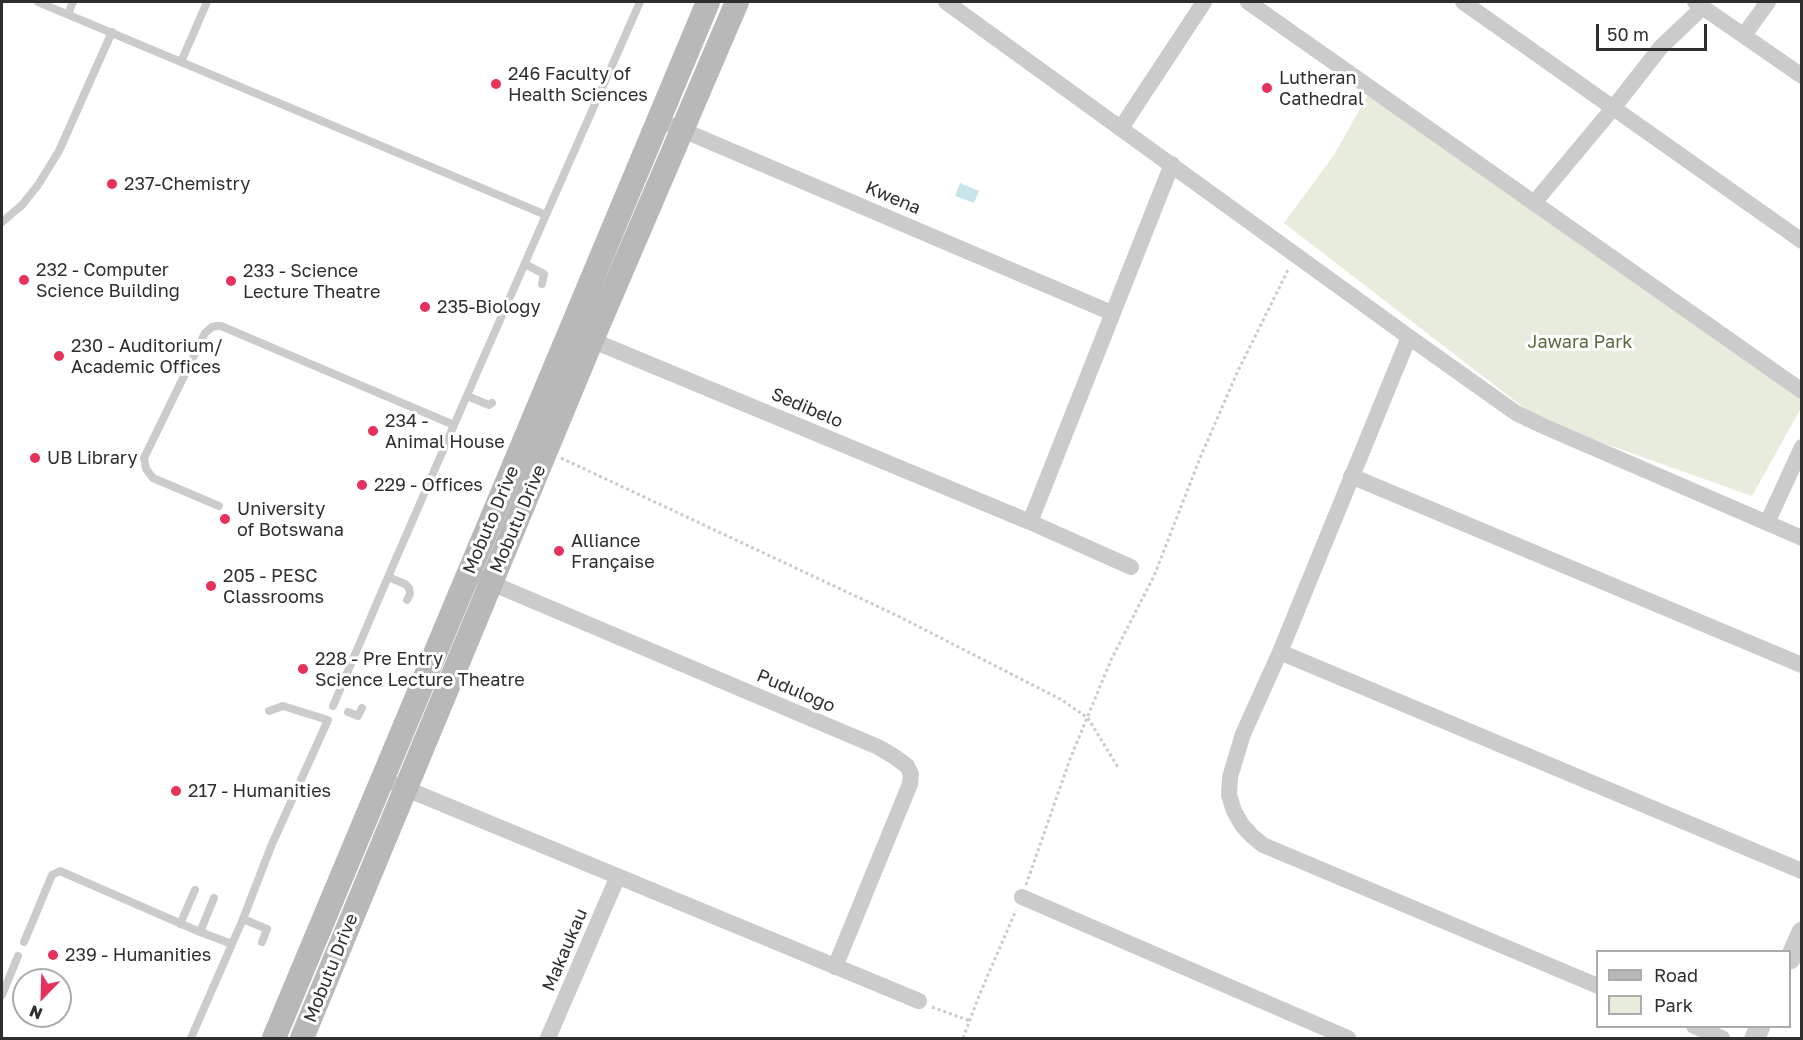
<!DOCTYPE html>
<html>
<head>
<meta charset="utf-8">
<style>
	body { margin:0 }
	#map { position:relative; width:1803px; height:1040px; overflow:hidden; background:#fff; font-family:"Golos Text",sans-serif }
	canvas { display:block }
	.frame { position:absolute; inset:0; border:3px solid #2e2e2e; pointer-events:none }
	.legend { position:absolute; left:1596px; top:950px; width:195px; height:78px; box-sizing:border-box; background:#fff; border:2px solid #ababab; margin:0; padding:8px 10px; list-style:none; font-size:18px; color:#2e2e2e }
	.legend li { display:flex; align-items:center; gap:12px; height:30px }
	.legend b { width:30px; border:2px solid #ababab }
	.north { position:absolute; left:12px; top:968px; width:60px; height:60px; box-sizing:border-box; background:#fff; border:2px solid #ababab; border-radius:50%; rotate:203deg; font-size:16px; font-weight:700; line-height:24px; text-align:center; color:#2e2e2e }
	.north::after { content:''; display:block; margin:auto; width:21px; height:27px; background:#e5315c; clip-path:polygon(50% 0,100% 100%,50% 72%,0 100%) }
	.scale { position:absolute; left:1596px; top:24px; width:111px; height:27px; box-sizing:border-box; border:3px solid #2e2e2e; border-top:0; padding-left:8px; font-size:18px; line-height:21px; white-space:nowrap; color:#2e2e2e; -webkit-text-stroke:4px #fff; paint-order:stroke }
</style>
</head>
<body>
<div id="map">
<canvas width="1803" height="1040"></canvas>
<div class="frame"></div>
<ul class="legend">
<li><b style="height:8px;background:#b8b8b8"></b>Road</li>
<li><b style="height:16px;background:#e7ecdc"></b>Park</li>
</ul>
<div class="north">N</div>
<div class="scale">50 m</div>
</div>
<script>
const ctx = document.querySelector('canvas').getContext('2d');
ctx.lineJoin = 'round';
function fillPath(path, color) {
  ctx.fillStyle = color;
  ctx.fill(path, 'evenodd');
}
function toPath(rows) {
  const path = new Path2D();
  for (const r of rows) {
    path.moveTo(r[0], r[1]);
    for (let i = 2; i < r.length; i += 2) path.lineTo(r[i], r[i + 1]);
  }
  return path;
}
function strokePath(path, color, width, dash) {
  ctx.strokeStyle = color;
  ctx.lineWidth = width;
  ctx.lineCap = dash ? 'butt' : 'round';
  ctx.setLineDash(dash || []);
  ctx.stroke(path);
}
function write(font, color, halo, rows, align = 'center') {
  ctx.font = font + ' "Golos Text",sans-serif';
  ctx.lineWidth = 6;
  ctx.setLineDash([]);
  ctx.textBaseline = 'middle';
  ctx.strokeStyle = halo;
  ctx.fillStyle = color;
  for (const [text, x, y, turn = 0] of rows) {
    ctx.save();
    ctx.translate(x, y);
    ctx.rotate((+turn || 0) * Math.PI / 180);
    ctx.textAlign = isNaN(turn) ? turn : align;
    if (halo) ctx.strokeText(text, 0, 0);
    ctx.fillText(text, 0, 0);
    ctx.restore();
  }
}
const green = toPath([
	[1371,89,1801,394,1801,408,1752,496,1541,421,1284,223,1334,155]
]);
const water = toPath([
	[960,183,979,191,974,203,955,196]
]);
const path = toPath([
	[561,458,898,616,1062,700,1088,718,1119,769],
	[1026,885,1070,759,1111,660,1154,576,1200,458,1237,373,1289,268],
	[932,1007,970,1021],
	[963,1038,979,996,1016,910]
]);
const service = toPath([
	[38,2,546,215,454,425],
	[68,14,73,2],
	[181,62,207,2],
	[546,215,640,2],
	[2,222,22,205,38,185,59,151,112,32],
	[525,264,544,274,542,284],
	[467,396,489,405,492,403],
	[219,506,153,478,146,469,144,458,205,333,212,327,217,326,221,326,454,425,388,577],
	[333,706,388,577,405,584,409,588,410,594,407,600],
	[348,712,358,716,362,708],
	[243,919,272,844,328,720,283,706,269,711],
	[180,924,195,890],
	[200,932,214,898],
	[24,942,52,875,60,871,200,932,232,944,191,1038],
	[232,944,243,919,267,929,262,942],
	[2,995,18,956]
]);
const minor = toPath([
	[946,2,1409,337,1516,413,1543,426,1802,538],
	[1248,2,1802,391],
	[1463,2,1802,241],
	[1695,2,1802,76],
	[1744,35,1768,2],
	[673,126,1112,313],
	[1121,128,1204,2],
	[1534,203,1614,107,1661,47,1703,7],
	[584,337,1030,522,1131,567],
	[1409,337,1280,652,1243,734,1230,777,1229,795,1234,811,1242,825,1252,836,1263,845,1598,986],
	[1351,476,1802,665],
	[1030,522,1172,164],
	[1767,523,1802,447],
	[469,572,491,583,878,747,895,757,907,766,911,774,910,784,835,967],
	[1280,652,1802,871],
	[397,785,919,1001],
	[1022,897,1348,1038],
	[1694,1026,1722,1038],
	[548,1038,618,876]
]);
const tertiary = toPath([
	[1790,959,1802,932],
	[1755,1038,1760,1026]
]);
const secondary = toPath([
	[274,1038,708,2],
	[302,1038,592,340,737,2]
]);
const markers = [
	[496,84,6,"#e5315c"],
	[1267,88,6,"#e5315c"],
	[112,184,6,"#e5315c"],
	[24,280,6,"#e5315c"],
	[231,281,6,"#e5315c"],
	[425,307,6,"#e5315c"],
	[59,356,6,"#e5315c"],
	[373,431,6,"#e5315c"],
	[35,458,6,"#e5315c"],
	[362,485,6,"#e5315c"],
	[225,519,6,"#e5315c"],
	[559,551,6,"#e5315c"],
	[211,586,6,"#e5315c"],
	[303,669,6,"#e5315c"],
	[176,791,6,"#e5315c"],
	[53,955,6,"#e5315c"]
];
const poiNames = [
	["246 Faculty of",508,74],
	["Health Sciences",508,95],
	["Lutheran",1279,78],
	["Cathedral",1279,99],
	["237-Chemistry",124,184],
	["232 - Computer",36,270],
	["Science Building",36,291],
	["233 - Science",243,271],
	["Lecture Theatre",243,292],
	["235-Biology",437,307],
	["230 - Auditorium/",71,346],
	["Academic Offices",71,367],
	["234 -",385,421],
	["Animal House",385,442],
	["UB Library",47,458],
	["229 - Offices",374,485],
	["University",237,509],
	["of Botswana",237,530],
	["Alliance",571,541],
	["Française",571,562],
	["205 - PESC",223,576],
	["Classrooms",223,597],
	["228 - Pre Entry",315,659],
	["Science Lecture Theatre",315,680],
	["217 - Humanities",188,791],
	["239 - Humanities",65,955]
];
const streetNames = [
	["Kwena",893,198,23],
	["Sedibelo",807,408,23],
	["Mobutu Drive",518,519,-67],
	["Mobuto Drive",491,520,-67],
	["Pudulogo",796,691,23],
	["Makaukau",565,950,-67],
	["Mobutu Drive",331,968,-68]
];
const parkNames = [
	["Jawara Park",1580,342]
];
fillPath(green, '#e7ecdc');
fillPath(water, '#c8e4eb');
strokePath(path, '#cbcbcb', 3, [3, 3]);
strokePath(service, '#cbcbcb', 8);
strokePath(minor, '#cbcbcb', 16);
strokePath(tertiary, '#cbcbcb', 21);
strokePath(secondary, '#b8b8b8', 24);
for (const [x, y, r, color] of markers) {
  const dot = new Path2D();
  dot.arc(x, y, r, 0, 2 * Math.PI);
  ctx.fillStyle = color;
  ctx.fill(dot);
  strokePath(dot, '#fff', 2);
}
write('18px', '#2e2e2e', '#fff', poiNames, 'left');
write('18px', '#2e2e2e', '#fff', streetNames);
write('18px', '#596a3c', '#fff', parkNames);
</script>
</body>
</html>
